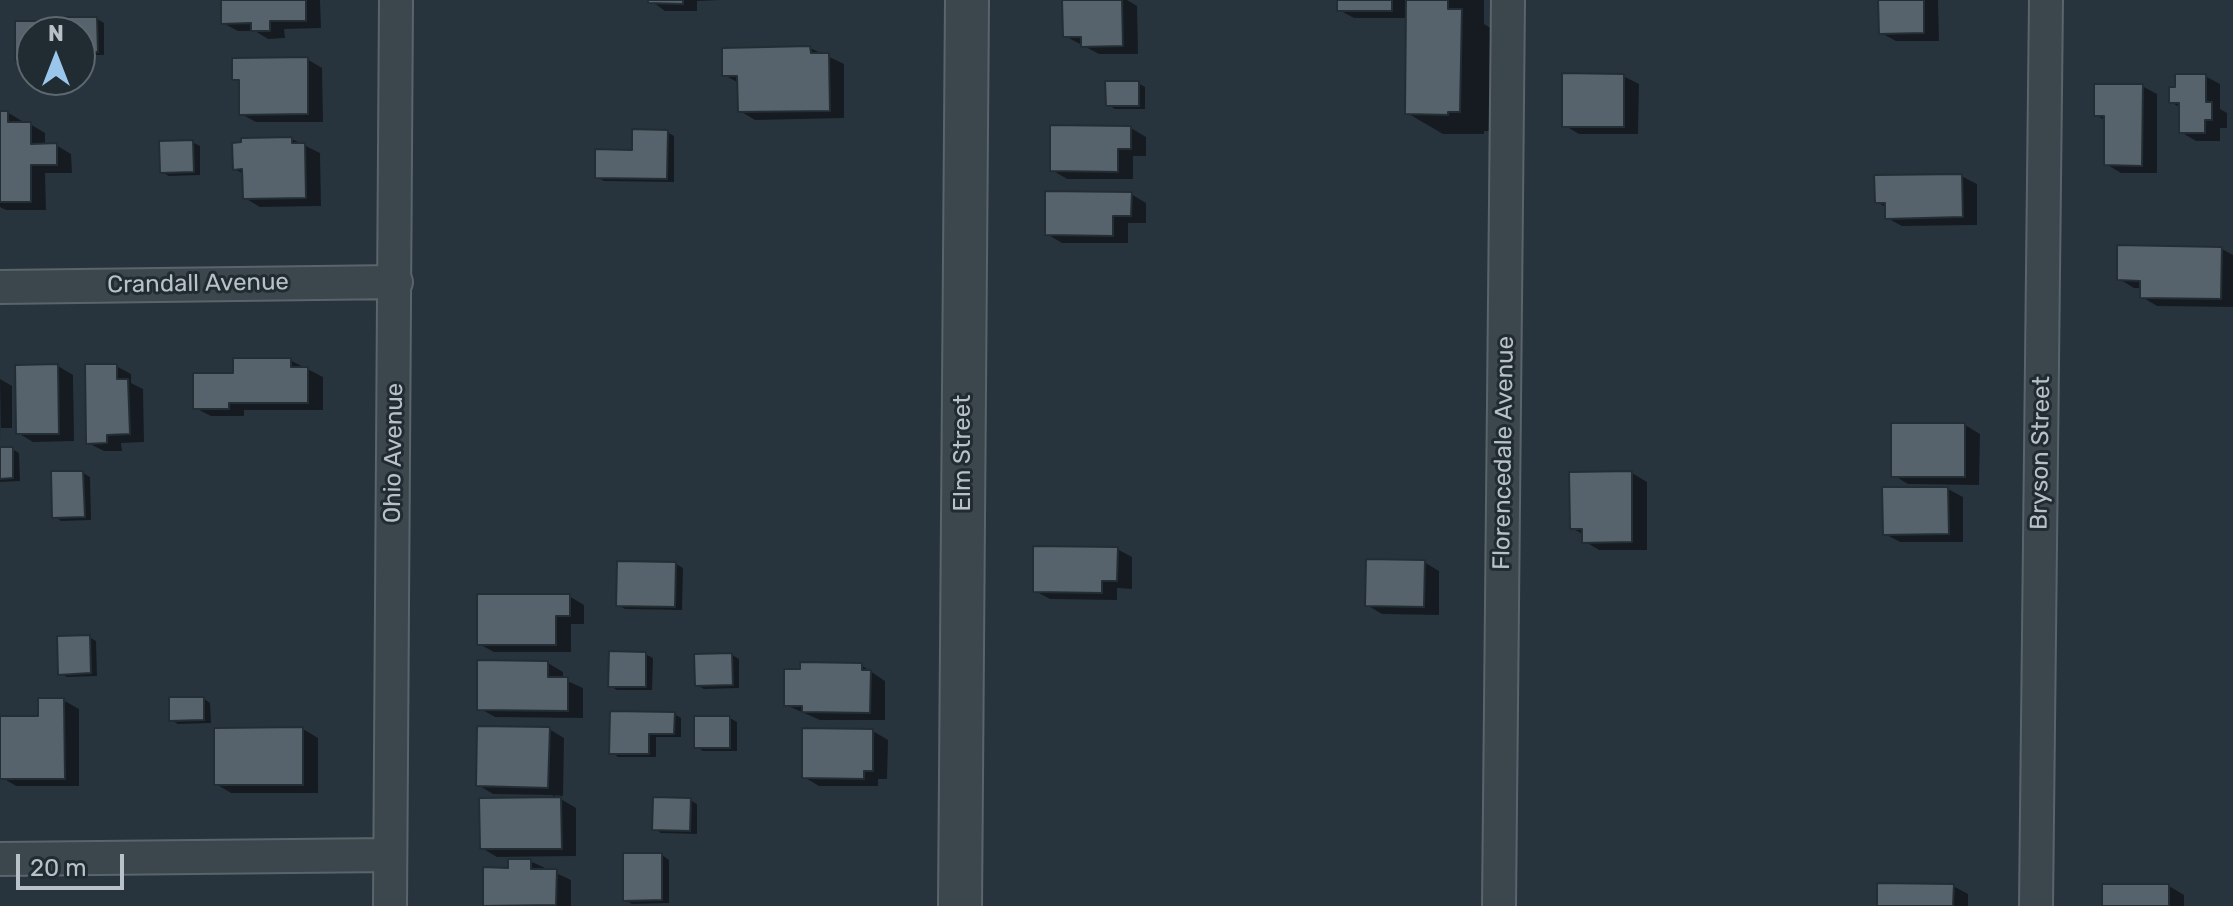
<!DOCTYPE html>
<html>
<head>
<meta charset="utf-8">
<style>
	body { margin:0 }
	#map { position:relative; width:2233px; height:906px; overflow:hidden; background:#28343d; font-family:Rubik,sans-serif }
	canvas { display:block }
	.north { position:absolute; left:16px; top:16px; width:80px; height:80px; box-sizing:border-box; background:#212b32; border:2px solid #5d676e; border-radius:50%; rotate:0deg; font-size:22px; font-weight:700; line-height:32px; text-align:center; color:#b8c1c8 }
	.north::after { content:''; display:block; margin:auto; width:28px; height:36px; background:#9ac6eb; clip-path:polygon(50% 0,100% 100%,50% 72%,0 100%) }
	.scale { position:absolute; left:16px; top:854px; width:108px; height:36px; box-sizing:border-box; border:4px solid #b8c1c8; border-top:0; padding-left:10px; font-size:24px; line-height:28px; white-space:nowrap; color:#b8c1c8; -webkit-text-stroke:6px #212b32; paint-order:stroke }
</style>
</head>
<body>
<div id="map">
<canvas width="2233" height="906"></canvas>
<div class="north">N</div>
<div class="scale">20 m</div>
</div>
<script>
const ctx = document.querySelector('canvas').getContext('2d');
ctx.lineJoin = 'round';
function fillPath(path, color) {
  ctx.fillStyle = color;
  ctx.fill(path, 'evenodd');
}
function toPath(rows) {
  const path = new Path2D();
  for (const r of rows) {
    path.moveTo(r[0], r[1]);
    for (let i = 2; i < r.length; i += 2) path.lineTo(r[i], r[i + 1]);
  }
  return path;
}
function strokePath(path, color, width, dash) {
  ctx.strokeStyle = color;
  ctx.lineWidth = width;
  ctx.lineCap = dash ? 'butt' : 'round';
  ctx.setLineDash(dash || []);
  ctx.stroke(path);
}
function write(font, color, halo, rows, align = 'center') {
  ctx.font = font + ' Rubik,sans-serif';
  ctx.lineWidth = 6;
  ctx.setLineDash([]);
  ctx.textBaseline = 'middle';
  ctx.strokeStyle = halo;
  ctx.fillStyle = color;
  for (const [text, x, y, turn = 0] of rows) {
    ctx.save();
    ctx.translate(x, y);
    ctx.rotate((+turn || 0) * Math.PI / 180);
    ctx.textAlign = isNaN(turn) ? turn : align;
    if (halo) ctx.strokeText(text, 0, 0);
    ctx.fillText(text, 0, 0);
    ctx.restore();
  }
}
const shadow = toPath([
	[223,0,320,0,321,28,284,29,285,38,268,39,255,31,238,31,223,23],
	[650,0,721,0,697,1,697,11,665,11],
	[1064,0,1127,0,1137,6,1138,54,1099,54,1065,36],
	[1339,0,1484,0,1484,24,1497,32,1496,131,1484,131,1484,134,1443,134,1407,113,1408,18,1354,18,1339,10],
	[1880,0,1938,0,1939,41,1896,41,1881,33],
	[97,19,104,23,104,55,80,55,80,32,65,32],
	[17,23,50,23,58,27,58,32,32,32,32,64,25,64,17,59],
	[810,48,844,64,844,118,755,120,740,111,739,83,724,75],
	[307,59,322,68,323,122,256,122,241,114,241,83,234,79],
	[1623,76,1639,84,1638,134,1579,134,1564,125],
	[2205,76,2220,84,2220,109,2227,113,2227,128,2220,128,2220,141,2196,141,2181,132,2181,108,2171,102],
	[1138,83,1145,87,1145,109,1115,109,1108,105],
	[2142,86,2157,94,2157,173,2121,173,2106,164,2106,121,2096,115],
	[0,112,7,112,22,121,22,124,30,124,45,133,45,145,56,145,71,154,72,173,45,173,46,210,6,210,0,207],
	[1131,128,1146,137,1146,156,1133,156,1133,179,1067,179,1052,170],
	[667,132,674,136,674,182,604,181,597,177],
	[292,139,320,153,321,206,260,207,245,198,244,174,234,169],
	[192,142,200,146,200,175,169,176,162,172],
	[1961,176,1977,184,1977,225,1902,226,1887,218,1887,208,1877,202],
	[1131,194,1146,203,1146,223,1128,223,1128,243,1062,243,1047,234],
	[2222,249,2233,255,2233,307,2157,306,2142,297,2142,288,2134,288,2119,279],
	[290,360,323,377,323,410,244,410,244,416,211,416,195,408,235,375],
	[58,366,73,375,74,441,33,442,18,433],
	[116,366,131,374,131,383,143,389,144,442,121,443,122,451,104,451,88,443],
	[0,379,12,386,12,428,1,428,1,444],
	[1965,425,1980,434,1979,485,1908,484,1893,475],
	[0,449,12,449,19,453,20,481,0,482],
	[83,473,90,477,91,520,61,521,54,516],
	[1632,473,1647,482,1647,550,1599,550,1584,541,1584,535,1572,528],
	[1948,489,1963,497,1963,542,1900,542,1885,534],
	[1117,549,1132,557,1132,589,1117,588,1117,600,1050,599,1035,591],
	[1424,562,1439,571,1439,615,1382,614,1367,605],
	[676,564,683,568,682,610,625,609,618,605],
	[569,596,584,605,584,624,571,624,571,652,494,652,479,644],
	[89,637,96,641,97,676,67,677,60,673],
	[645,654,653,658,652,690,617,690,610,686],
	[732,655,739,659,739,688,704,689,697,685],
	[548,663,563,672,563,679,583,688,583,718,495,717,479,708],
	[861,665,885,681,885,720,820,720,786,705],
	[203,698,210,703,211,723,178,724,171,720],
	[63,700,79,709,79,786,16,786,1,777,0,718,40,718],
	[674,714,681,718,681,737,656,737,656,757,618,757,611,752],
	[730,718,737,722,737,751,703,751,696,747],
	[303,729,318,738,318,793,231,793,216,784],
	[549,729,564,738,563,796,554,795,576,808,576,856,497,857,482,848,553,799,553,795,493,794,478,785],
	[873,731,888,740,887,779,878,779,878,786,819,786,804,777],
	[690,800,697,804,697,834,661,833,654,828],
	[662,855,669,860,669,903,632,904,625,900],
	[530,861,571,880,571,906,485,906,485,869,510,870],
	[1953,886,1968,894,1968,906,1879,906],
	[2169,886,2184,895,2184,906,2104,906]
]);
const building = toPath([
	[221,0,306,0,306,21,270,21,270,31,251,31,251,23,221,24,221,0],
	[648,0,683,0,683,4,648,3,648,0],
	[1062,0,1122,0,1123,46,1081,47,1081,37,1063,37,1062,0],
	[1337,0,1392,0,1392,11,1337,11,1337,0],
	[1406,0,1448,0,1448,9,1462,9,1460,112,1448,112,1448,115,1405,114,1406,0],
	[1878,0,1924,0,1924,33,1879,34,1878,0],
	[63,17,97,17,98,52,80,52,80,32,63,32,63,17],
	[15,21,51,21,51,32,32,32,32,61,15,61,15,21],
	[810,46,811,53,829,53,830,111,738,112,737,76,722,76,722,48,810,46],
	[308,57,308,114,239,115,239,80,232,80,232,58,308,57],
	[1562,73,1624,74,1624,127,1562,127,1562,73],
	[2175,74,2206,74,2206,102,2212,102,2212,120,2205,120,2205,133,2179,133,2179,103,2169,103,2169,87,2175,87,2175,74],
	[1105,81,1139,81,1139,106,1106,106,1105,81],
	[2094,84,2143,84,2142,166,2104,165,2104,116,2094,116,2094,84],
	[0,111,8,111,8,122,31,122,31,144,57,143,57,165,31,165,31,202,0,202,0,111],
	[1050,125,1131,126,1131,149,1118,149,1118,172,1050,171,1050,125],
	[632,129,668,130,667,179,595,178,595,149,632,150,632,129],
	[292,137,292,143,305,143,306,198,243,199,242,169,233,170,232,143,241,142,241,138,292,137],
	[193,140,194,172,160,173,159,141,193,140],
	[1962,174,1963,217,1885,219,1885,203,1875,203,1874,175,1962,174],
	[1045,191,1132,192,1131,216,1113,216,1113,236,1045,235,1045,191],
	[2117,245,2222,247,2221,299,2140,298,2140,281,2117,280,2117,245],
	[233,358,291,358,291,367,308,367,308,403,229,403,229,409,193,409,193,373,233,373,233,358],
	[58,364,59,434,16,434,15,365,58,364],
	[85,364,117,364,117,379,128,379,130,434,107,435,107,443,86,444,85,364],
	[1891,423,1965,423,1965,477,1891,477,1891,423],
	[0,447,13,447,13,478,0,479,0,447],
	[51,471,83,471,85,517,52,518,51,471],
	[1632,471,1632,542,1582,543,1582,529,1570,529,1569,472,1632,471],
	[1882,487,1948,487,1949,534,1883,535,1882,487],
	[1033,546,1118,547,1117,581,1102,581,1102,593,1033,592,1033,546],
	[1366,559,1425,560,1424,607,1365,606,1366,559],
	[617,561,676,562,675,607,616,606,617,561],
	[477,594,570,594,570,616,556,616,556,645,477,645,477,594],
	[90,635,91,673,58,675,57,636,90,635],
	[609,651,646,652,646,687,608,687,609,651],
	[732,653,733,685,695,686,694,654,732,653],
	[477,660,548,661,548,677,568,677,568,711,477,710,477,660],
	[800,662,862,663,862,670,871,670,870,713,802,712,802,706,784,706,784,669,800,669,800,662],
	[169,697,204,697,204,720,169,721,169,697],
	[38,698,64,698,65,779,0,779,0,716,38,716,38,698],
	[610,711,675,712,674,734,649,734,649,754,609,754,610,711],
	[694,716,730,716,730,748,694,748,694,716],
	[477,726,550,727,548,788,476,786,477,726],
	[303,727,303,785,214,785,214,728,303,727],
	[802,728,873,729,873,771,864,771,864,779,802,778,802,728],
	[561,797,562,849,480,849,479,798,561,797],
	[653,797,691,798,690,831,652,830,653,797],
	[623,853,662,853,662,900,623,901,623,853],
	[508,859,531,859,531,869,557,869,556,905,483,906,483,867,508,868,508,859],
	[1877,883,1954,884,1953,906,1877,906,1877,883],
	[2102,884,2169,884,2169,906,2102,906,2102,884]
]);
const minor = toPath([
	[0,287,396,282],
	[0,859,390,855],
	[390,906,396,0],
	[1499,906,1508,0],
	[2036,906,2046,0]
]);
const tertiary = toPath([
	[960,906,967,0]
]);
const streetNames = [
	["Crandall Avenue",198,284,-1],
	["Ohio Avenue",394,453,-89],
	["Elm Street",963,453,-90],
	["Florencedale Avenue",1504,453,-89],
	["Bryson Street",2041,453,-89]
];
fillPath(shadow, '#0007');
fillPath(building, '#56636c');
strokePath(building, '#232d34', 2);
strokePath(minor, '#5a646b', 36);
strokePath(tertiary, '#5a646b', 46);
strokePath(minor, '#3c464d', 32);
strokePath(tertiary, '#3c464d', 42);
write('24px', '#b8c1c8', '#212b32', streetNames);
</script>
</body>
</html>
